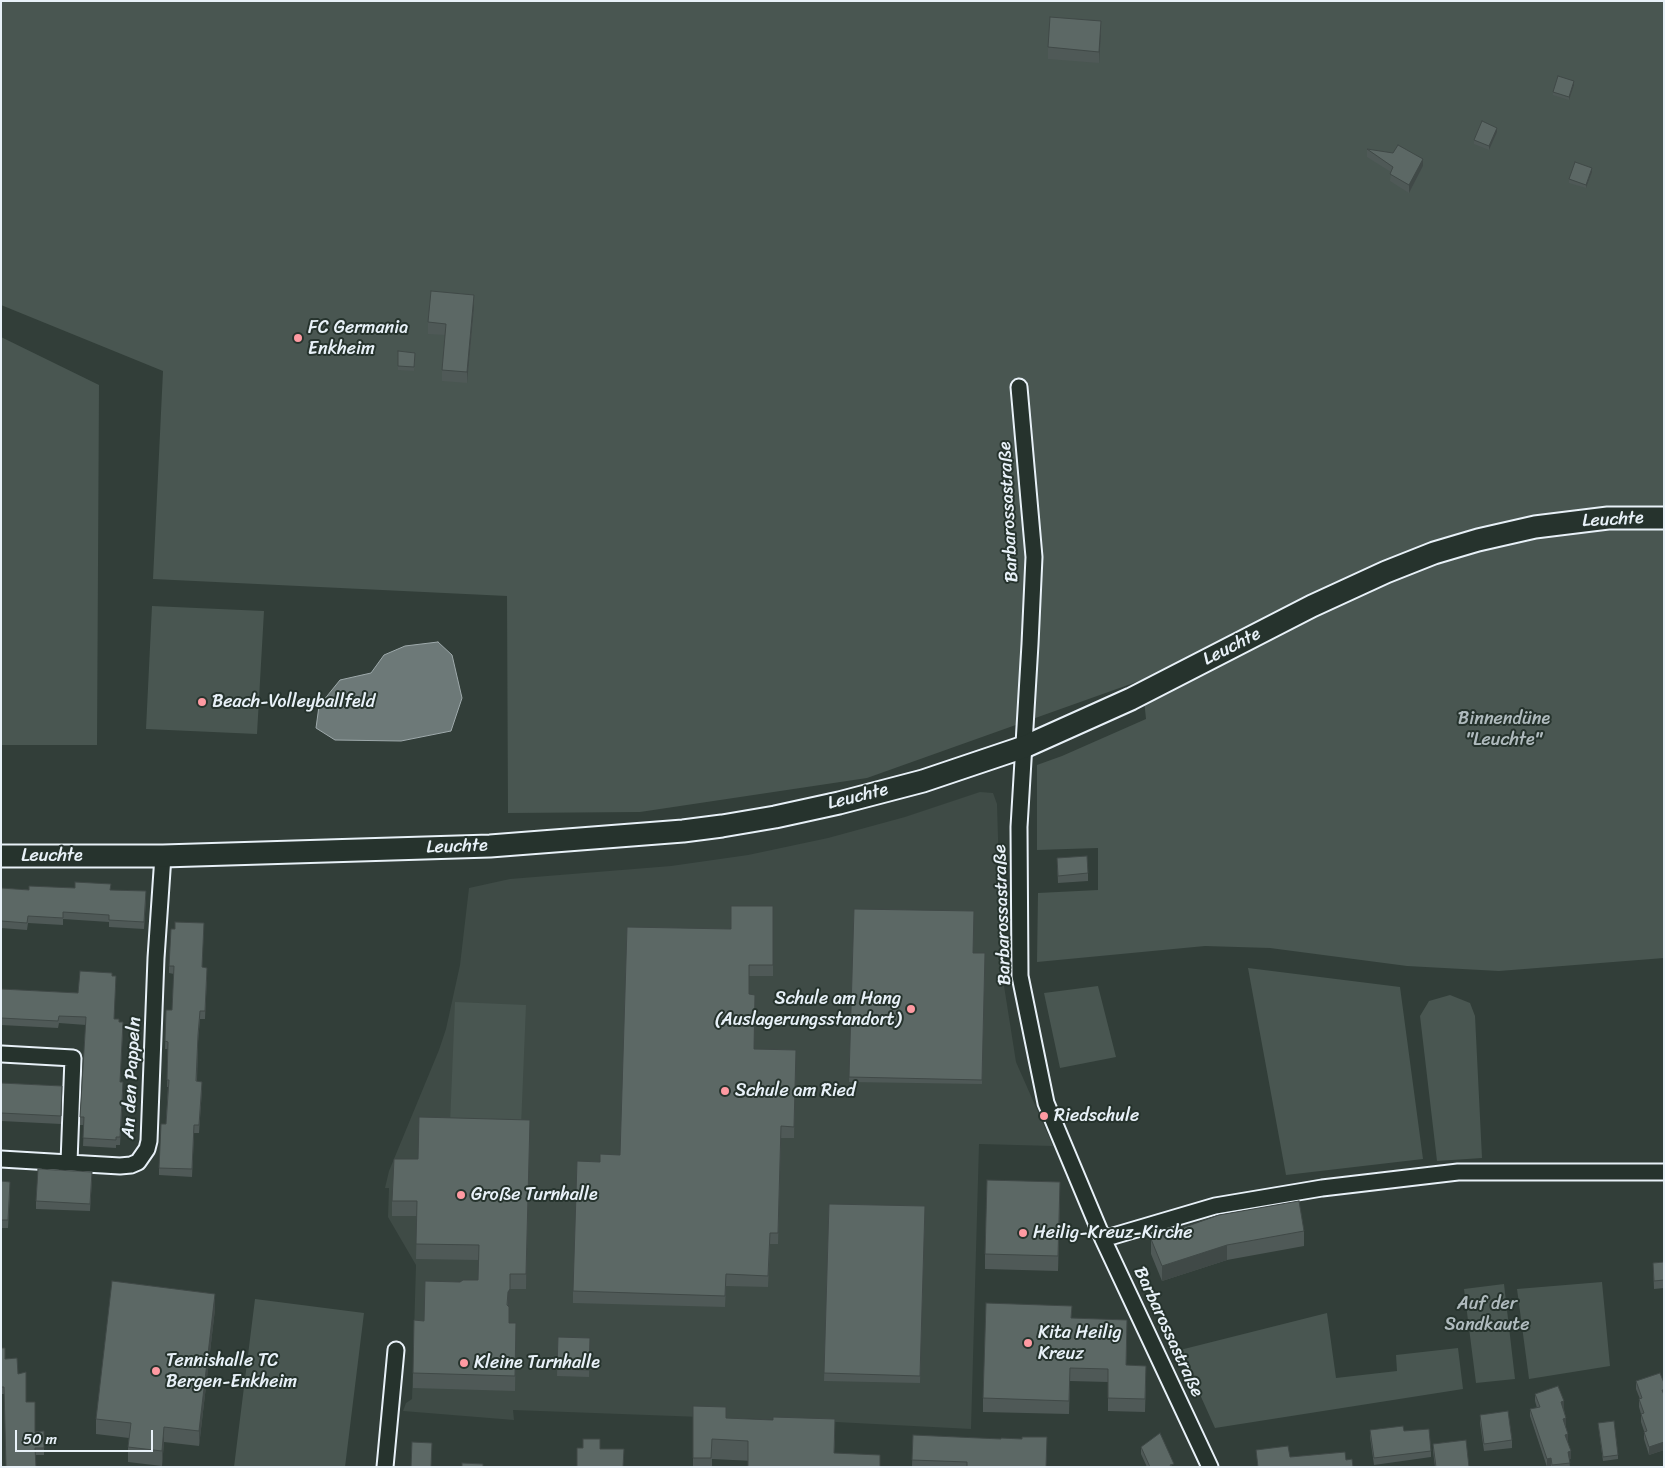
<!DOCTYPE html>
<html>
<head>
<meta charset="utf-8">
<style>
	body { margin:0 }
	#map { position:relative; width:1665px; height:1468px; overflow:hidden; background:#323e39; font-family:Sriracha,sans-serif }
	canvas { display:block }
	.frame { position:absolute; inset:0; border:2px solid #e8f1f8; pointer-events:none }
	.scale { position:absolute; left:15px; top:1430px; width:138px; height:22px; box-sizing:border-box; border:2px solid #e8f1f8; border-top:0; padding-left:6px; font-size:15px; line-height:18px; white-space:nowrap; color:#e8f1f8; -webkit-text-stroke:4px #26332d; paint-order:stroke }
</style>
</head>
<body>
<div id="map">
<canvas width="1665" height="1468"></canvas>
<div class="frame"></div>
<div class="scale">50 m</div>
</div>
<script>
const ctx = document.querySelector('canvas').getContext('2d');
ctx.lineJoin = 'round';
function fillPath(path, color) {
  ctx.fillStyle = color;
  ctx.fill(path, 'evenodd');
}
function toPath(rows) {
  const path = new Path2D();
  for (const r of rows) {
    path.moveTo(r[0], r[1]);
    for (let i = 2; i < r.length; i += 2) path.lineTo(r[i], r[i + 1]);
  }
  return path;
}
function strokePath(path, color, width, dash) {
  ctx.strokeStyle = color;
  ctx.lineWidth = width;
  ctx.lineCap = dash ? 'butt' : 'round';
  ctx.setLineDash(dash || []);
  ctx.stroke(path);
}
function write(font, color, halo, rows, align = 'center') {
  ctx.font = font + ' Sriracha,sans-serif';
  ctx.lineWidth = 4;
  ctx.setLineDash([]);
  ctx.textBaseline = 'middle';
  ctx.strokeStyle = halo;
  ctx.fillStyle = color;
  for (const [text, x, y, turn = 0] of rows) {
    ctx.save();
    ctx.translate(x, y);
    ctx.rotate((+turn || 0) * Math.PI / 180);
    ctx.textAlign = isNaN(turn) ? turn : align;
    if (halo) ctx.strokeText(text, 0, 0);
    ctx.fillText(text, 0, 0);
    ctx.restore();
  }
}
const built = toPath([
	[980,792,993,793,997,804,1002,973,1016,1062,1053,1146,979,1144,971,1429,836,1422,513,1410,514,1420,403,1411,406,1403,412,1399,416,1265,388,1217,389,1188,385,1188,389,1171,439,1050,446,1029,460,965,469,888,510,879,671,866,748,855,828,838,905,817]
]);
const green = toPath([
	[1,1,1664,1,1664,958,1499,971,1407,966,1270,948,1205,946,1037,962,1038,893,1098,890,1098,848,1037,850,1037,765,1062,756,1146,719,1142,680,867,778,640,812,508,813,507,596,153,579,163,371,1,305],
	[1,337,99,385,97,745,1,745],
	[152,606,264,611,257,734,146,729],
	[1248,968,1400,987,1423,1159,1286,1175],
	[1098,986,1116,1057,1060,1068,1044,993],
	[1450,995,1470,1003,1475,1016,1482,1158,1437,1161,1420,1016,1429,1001],
	[455,1002,526,1005,521,1127,450,1124],
	[1602,1282,1610,1366,1529,1379,1517,1289],
	[1504,1284,1515,1379,1476,1383,1464,1289],
	[255,1299,364,1313,345,1467,234,1467],
	[1327,1313,1336,1378,1397,1371,1396,1355,1458,1348,1463,1389,1215,1428,1180,1350]
]);
const water = toPath([
	[438,642,452,655,462,698,451,731,401,741,335,740,316,728,319,706,340,680,371,673,384,655,405,646,438,642]
]);
const street = toPath([
	[1019,387,1034,557,1030,644,1019,827,1020,976,1046,1103,1103,1239,1210,1467],
	[2,1054,73,1058,69,1162],
	[1,1159,120,1166,131,1165,138,1162,147,1149,149,1141,156,958,163,856],
	[1103,1239,1215,1206,1322,1188,1458,1172,1664,1172],
	[385,1467,396,1350]
]);
const secondary = toPath([
	[1,856,163,856,490,846,683,831,722,826,775,817,839,803,923,781,1024,747,1131,699,1312,606,1386,572,1434,553,1478,540,1535,527,1608,518,1664,518]
]);
const wall = toPath([
	[1101,32,1099,63,1048,59,1048,47],
	[1574,85,1569,100,1553,95,1553,92],
	[1497,132,1489,150,1474,144,1474,140],
	[1367,149,1423,166,1409,193,1390,181,1391,172,1367,157],
	[1592,172,1586,188,1569,183,1569,179],
	[474,307,467,383,442,381,442,370,445,335,428,334,428,322],
	[398,351,415,353,414,371,398,370],
	[1057,858,1088,873,1088,881,1058,883],
	[1,888,29,890,111,890,146,899,144,929,109,927,109,922,63,919,63,925,28,923,27,930,1,928],
	[773,906,773,976,749,976,749,994,754,1049,796,1050,794,1138,781,1138,778,1244,770,1244,768,1287,726,1286,725,1307,573,1303,573,1291,600,1162,620,1155,731,929],
	[854,909,973,953,985,953,982,1084,849,1082],
	[169,966,202,967,207,975,205,1019,200,1019,198,1042,197,1081,202,1089,199,1133,194,1133,192,1177,159,1175,159,1168,166,1124,168,1087,167,1087,168,1049,165,1049,166,1010,172,1010,174,974,169,973],
	[1,989,78,993,119,1022,123,1030,120,1082,123,1090,120,1145,116,1145,116,1148,83,1146,84,1125,80,1125,80,1117,86,1025,59,1023,58,1028,1,1025],
	[1,1083,62,1086,61,1124,1,1121],
	[530,1135,526,1289,510,1289,510,1304,508,1306,509,1323,516,1338,515,1391,413,1388,413,1373,424,1321,460,1282,478,1280,479,1260,416,1259,417,1216,392,1216,392,1201,418,1159],
	[92,1179,90,1211,36,1209,36,1201],
	[1,1181,10,1190,8,1228,1,1228],
	[1060,1197,1058,1271,985,1269,985,1254],
	[829,1204,925,1206,920,1383,824,1381],
	[1304,1231,1304,1246,1227,1260,1162,1281,1151,1254,1151,1239],
	[1664,1262,1664,1288,1654,1289,1653,1263],
	[215,1309,199,1446,164,1442,162,1466,128,1462,128,1447,129,1438,96,1434,96,1419],
	[1072,1318,1127,1333,1126,1365,1146,1379,1145,1412,1108,1411,1108,1382,1070,1381,1069,1414,983,1412,983,1398],
	[558,1337,590,1338,589,1377,557,1376],
	[1,1348,5,1359,18,1374,35,1432,44,1431,44,1455,35,1455,4,1394,1,1394],
	[1636,1381,1664,1383,1664,1450,1649,1455,1644,1439,1644,1431,1641,1422,1641,1414,1639,1407,1639,1399,1640,1399,1636,1389],
	[1535,1394,1564,1409,1566,1425,1565,1426,1571,1459,1569,1459,1570,1467,1551,1467,1551,1466,1547,1467,1530,1416,1530,1409,1537,1408,1535,1401],
	[693,1406,726,1418,835,1439,834,1453,880,1467,712,1459,712,1467,693,1467],
	[1480,1415,1512,1440,1512,1448,1484,1451,1480,1423],
	[1598,1423,1618,1455,1618,1459,1603,1461],
	[1370,1430,1431,1451,1431,1457,1374,1465,1370,1437],
	[913,1435,1046,1467,912,1467],
	[1433,1444,1469,1467,1435,1467,1433,1451],
	[1141,1447,1174,1467,1147,1467,1141,1454]
]);
const shadedWall = toPath([
	[1101,21,1101,32,1099,63,1099,52],
	[1574,81,1574,85,1569,100,1569,97],
	[1497,128,1497,132,1489,150,1489,146],
	[1423,159,1423,166,1409,193,1409,185],
	[1592,168,1592,172,1586,188,1586,185],
	[474,295,474,307,467,383,467,372],
	[530,1120,530,1135,526,1289,526,1274],
	[1060,1182,1060,1197,1058,1271,1058,1256],
	[1227,1245,1227,1260,1162,1281,1162,1266],
	[510,1274,510,1304,508,1307,508,1292],
	[215,1294,215,1309,199,1446,199,1431],
	[1564,1401,1564,1409,1561,1410,1561,1402],
	[1566,1418,1566,1425,1563,1427,1563,1419],
	[164,1427,164,1442,162,1466,162,1451],
	[1568,1434,1568,1442,1565,1443,1565,1435],
	[1664,1442,1664,1450,1649,1455,1649,1447],
	[1571,1451,1571,1459,1568,1460,1568,1452],
	[1551,1458,1551,1466,1547,1467,1547,1459]
]);
const building = toPath([
	[1050,17,1101,21,1099,52,1048,47,1050,17],
	[1558,76,1574,81,1569,97,1553,92,1558,76],
	[1482,121,1497,128,1489,146,1474,140,1482,121],
	[1398,145,1423,159,1409,185,1390,174,1393,167,1367,149,1393,153,1398,145],
	[1575,162,1592,168,1586,185,1569,179,1575,162],
	[431,291,474,295,467,372,442,370,446,324,428,322,431,291],
	[398,351,415,353,414,367,398,366,398,351],
	[1087,856,1088,873,1058,876,1057,858,1087,856],
	[75,882,111,884,110,890,146,891,144,922,109,920,109,915,63,912,63,918,28,916,27,923,1,921,1,888,29,890,29,886,75,888,75,882],
	[731,906,773,906,773,965,749,965,749,994,755,995,754,1049,796,1050,794,1127,781,1126,778,1233,770,1233,768,1276,726,1274,725,1296,573,1291,577,1161,600,1162,600,1154,620,1155,627,927,731,929,731,906],
	[854,909,974,911,973,953,985,953,982,1080,849,1077,854,909],
	[175,922,204,923,202,967,207,968,205,1011,200,1011,198,1035,196,1081,202,1082,199,1125,194,1125,192,1169,159,1168,161,1124,166,1124,169,1080,167,1080,168,1042,165,1041,166,1010,172,1010,174,966,169,966,171,929,175,929,175,922],
	[80,971,112,973,112,976,116,976,114,1019,119,1019,119,1022,123,1022,120,1082,123,1082,120,1137,116,1137,116,1140,83,1138,84,1117,80,1117,86,1017,59,1016,58,1021,1,1018,1,989,78,993,80,971],
	[1,1083,62,1086,61,1116,1,1113,1,1083],
	[419,1117,530,1120,526,1274,510,1274,510,1289,508,1292,507,1305,509,1307,509,1323,516,1323,515,1376,413,1373,414,1320,424,1321,425,1281,460,1282,463,1280,478,1280,479,1245,416,1244,417,1201,392,1201,394,1159,418,1159,419,1117],
	[38,1169,92,1172,90,1204,36,1201,38,1169],
	[987,1180,1060,1182,1058,1256,985,1254,987,1180],
	[1,1181,10,1182,8,1220,1,1220,1,1181],
	[1299,1201,1304,1231,1227,1245,1162,1266,1151,1239,1219,1215,1299,1201],
	[829,1204,925,1206,920,1376,824,1373,829,1204],
	[1664,1262,1664,1280,1654,1281,1653,1263,1664,1262],
	[112,1281,215,1294,199,1431,164,1427,162,1451,128,1447,131,1423,96,1419,112,1281],
	[986,1303,1072,1306,1071,1318,1127,1320,1126,1365,1146,1366,1145,1399,1108,1398,1108,1369,1070,1368,1069,1401,983,1398,986,1303],
	[558,1337,590,1338,589,1370,557,1369,558,1337],
	[1,1348,5,1348,5,1359,17,1358,18,1374,26,1372,26,1402,35,1402,35,1432,44,1431,44,1448,35,1448,36,1467,6,1467,4,1387,1,1387,1,1348],
	[1660,1373,1664,1383,1664,1390,1662,1390,1664,1395,1664,1442,1649,1447,1644,1432,1647,1431,1641,1414,1644,1413,1639,1399,1642,1398,1636,1381,1660,1373],
	[1558,1386,1564,1401,1561,1402,1566,1418,1563,1419,1568,1434,1565,1435,1571,1451,1568,1452,1570,1463,1552,1465,1551,1458,1547,1459,1530,1409,1540,1407,1535,1394,1558,1386],
	[693,1406,726,1407,726,1418,773,1420,773,1417,835,1419,834,1453,880,1455,880,1467,748,1467,748,1441,712,1439,711,1458,693,1458,693,1406],
	[1508,1411,1512,1440,1484,1444,1480,1415,1508,1411],
	[1614,1421,1618,1455,1603,1457,1598,1423,1614,1421],
	[1403,1426,1404,1431,1429,1429,1431,1451,1374,1458,1370,1430,1403,1426],
	[1160,1433,1174,1464,1170,1465,1171,1467,1150,1467,1141,1447,1160,1433],
	[913,1435,1001,1439,1001,1438,1022,1439,1022,1437,1047,1437,1046,1467,967,1467,967,1462,912,1460,913,1435],
	[583,1439,600,1439,600,1449,624,1449,623,1467,577,1467,577,1448,583,1448,583,1439],
	[1466,1440,1469,1467,1436,1467,1433,1444,1466,1440],
	[412,1442,432,1443,431,1467,411,1467,412,1442],
	[1288,1446,1290,1457,1345,1452,1346,1460,1352,1459,1353,1467,1258,1467,1256,1450,1288,1446],
	[462,1463,483,1464,483,1467,462,1467,462,1463]
]);
const markers = [
	[298,338,5,"#ff9aa2"],
	[202,702,5,"#ff9aa2"],
	[911,1009,5,"#ff9aa2"],
	[725,1091,5,"#ff9aa2"],
	[1044,1116,5,"#ff9aa2"],
	[461,1195,5,"#ff9aa2"],
	[1023,1233,5,"#ff9aa2"],
	[1028,1343,5,"#ff9aa2"],
	[464,1363,5,"#ff9aa2"],
	[156,1371,5,"#ff9aa2"]
];
const poiNames = [
	["FC Germania",308,328],
	["Enkheim",308,349],
	["Beach-Volleyballfeld",212,702],
	["Schule am Hang",901,999,"right"],
	["(Auslagerungsstandort)",901,1020,"right"],
	["Schule am Ried",735,1091],
	["Riedschule",1054,1116],
	["Große Turnhalle",471,1195],
	["Heilig-Kreuz-Kirche",1033,1233],
	["Kita Heilig",1038,1333],
	["Kreuz",1038,1354],
	["Tennishalle TC",166,1361],
	["Bergen-Enkheim",166,1382],
	["Kleine Turnhalle",474,1363]
];
const streetNames = [
	["Barbarossastraße",1009,512,-93],
	["Leuchte",1613,520,-3],
	["Leuchte",1232,647,-27],
	["Leuchte",858,797,-14],
	["Leuchte",457,847,-2],
	["Leuchte",52,856],
	["Barbarossastraße",1003,915,-92],
	["An den Pappeln",132,1078,-87],
	["Barbarossastraße",1168,1332,65]
];
const parkNames = [
	["Binnendüne",1504,719],
	["\"Leuchte\"",1504,740],
	["Auf der",1487,1304],
	["Sandkaute",1487,1325]
];
fillPath(built, '#3f4b46');
fillPath(green, '#495651');
fillPath(water, '#6d7978');
strokePath(water, '#9ea9ab', 1);
strokePath(street, '#e8f1f8', 19);
strokePath(secondary, '#e8f1f8', 25);
strokePath(street, '#26332d', 15);
strokePath(secondary, '#26332d', 21);
fillPath(wall, '#4f5957');
fillPath(shadedWall, '#404947');
fillPath(building, '#5c6865');
strokePath(building, '#404947', 1);
for (const [x, y, r, color] of markers) {
  const dot = new Path2D();
  dot.arc(x, y, r, 0, 2 * Math.PI);
  ctx.fillStyle = color;
  ctx.fill(dot);
  strokePath(dot, '#26332d', 2);
}
write('18px', '#e8f1f8', '#26332d', poiNames, 'left');
write('18px', '#e8f1f8', '#26332d', streetNames);
write('18px', '#b0bbbe', '#26332d', parkNames);
</script>
</body>
</html>
